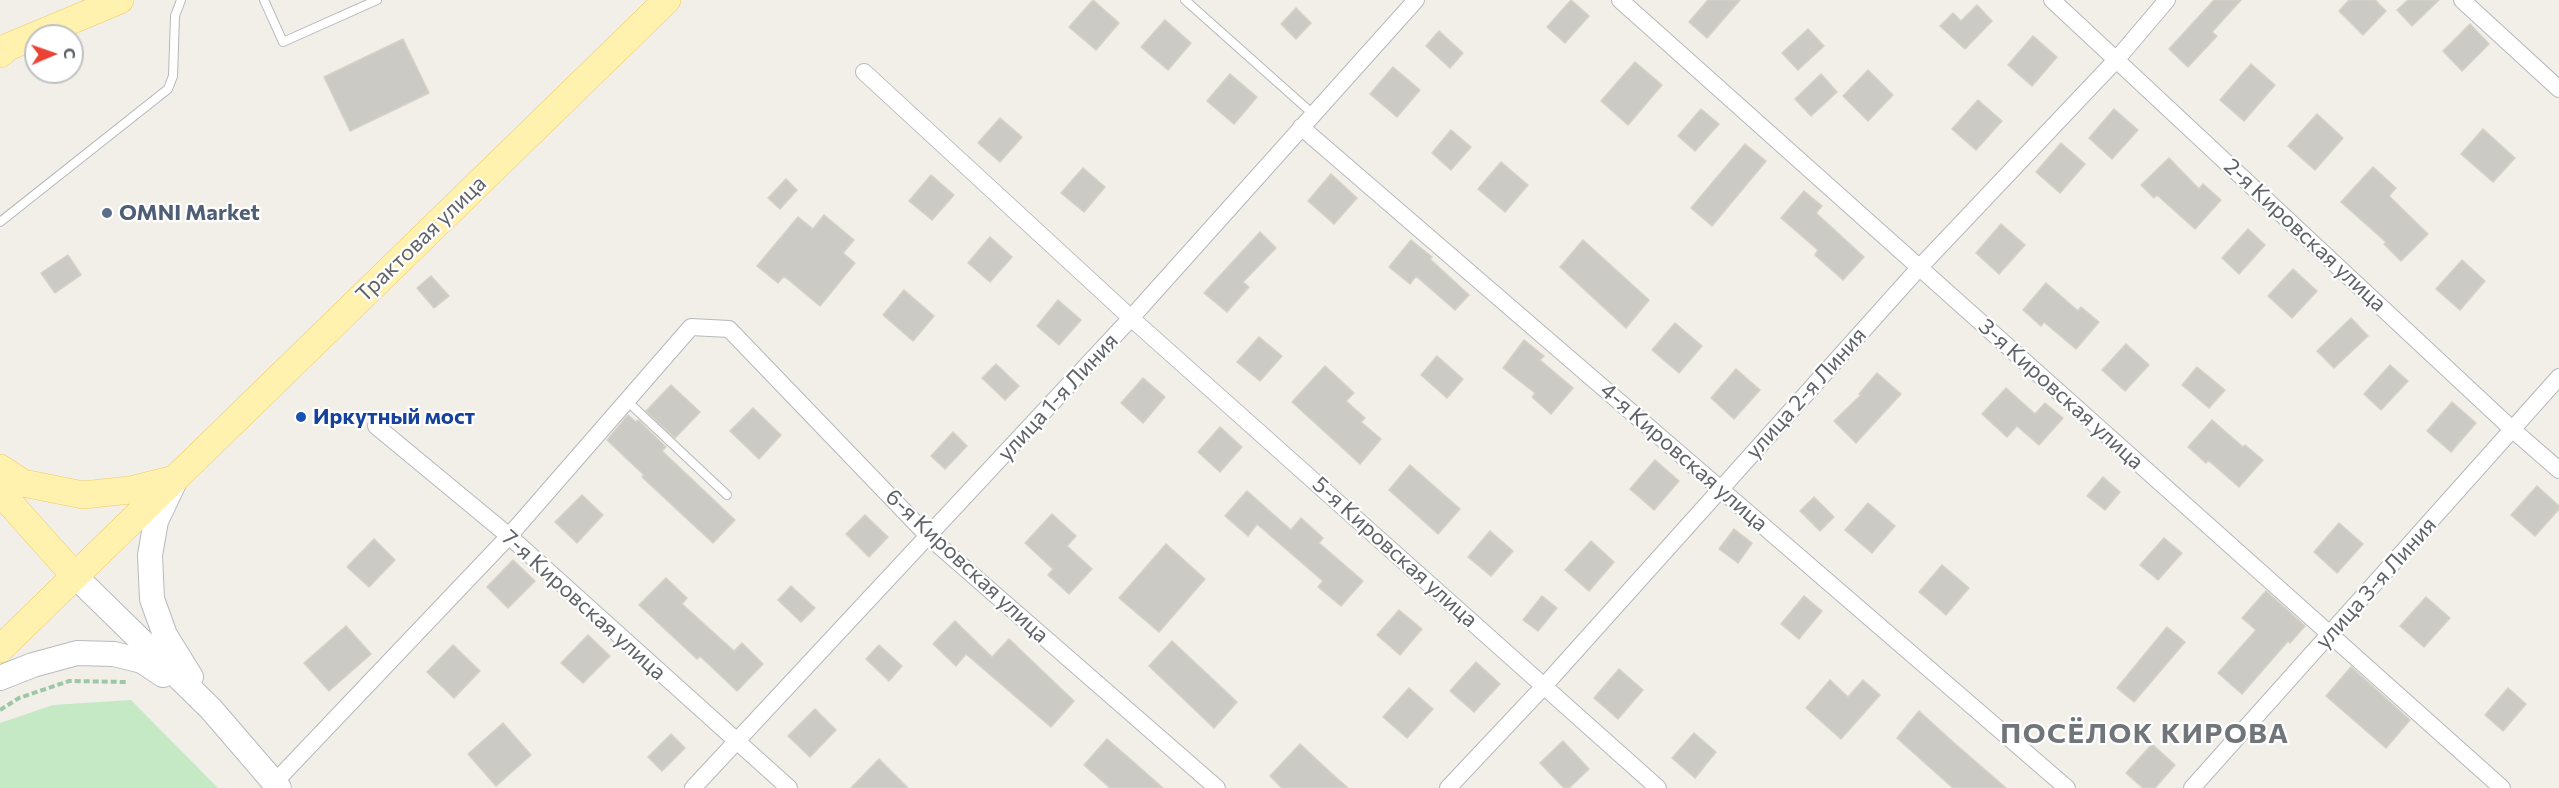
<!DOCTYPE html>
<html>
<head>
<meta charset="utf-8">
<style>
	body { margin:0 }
	#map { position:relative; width:2559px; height:788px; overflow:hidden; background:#f1efe8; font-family:Commissioner,sans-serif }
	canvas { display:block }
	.north { position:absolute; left:24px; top:24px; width:60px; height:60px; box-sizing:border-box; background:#fff; border:2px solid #bfc1c3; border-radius:50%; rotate:88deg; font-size:16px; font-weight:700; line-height:24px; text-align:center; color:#5f6368 }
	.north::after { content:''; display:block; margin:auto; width:21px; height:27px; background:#ea4335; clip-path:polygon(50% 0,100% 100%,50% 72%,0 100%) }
</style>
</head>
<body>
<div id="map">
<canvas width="2559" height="788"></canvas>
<div class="north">С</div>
</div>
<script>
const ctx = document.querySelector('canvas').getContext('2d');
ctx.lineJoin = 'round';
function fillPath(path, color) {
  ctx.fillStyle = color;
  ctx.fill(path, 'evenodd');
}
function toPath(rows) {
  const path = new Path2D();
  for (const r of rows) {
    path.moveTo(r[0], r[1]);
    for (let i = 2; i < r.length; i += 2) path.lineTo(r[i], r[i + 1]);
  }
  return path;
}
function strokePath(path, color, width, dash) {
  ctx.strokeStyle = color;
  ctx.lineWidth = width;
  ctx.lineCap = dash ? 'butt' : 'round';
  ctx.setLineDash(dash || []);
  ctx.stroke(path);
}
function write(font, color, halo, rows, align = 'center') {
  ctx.font = font + ' Commissioner,sans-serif';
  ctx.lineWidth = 4.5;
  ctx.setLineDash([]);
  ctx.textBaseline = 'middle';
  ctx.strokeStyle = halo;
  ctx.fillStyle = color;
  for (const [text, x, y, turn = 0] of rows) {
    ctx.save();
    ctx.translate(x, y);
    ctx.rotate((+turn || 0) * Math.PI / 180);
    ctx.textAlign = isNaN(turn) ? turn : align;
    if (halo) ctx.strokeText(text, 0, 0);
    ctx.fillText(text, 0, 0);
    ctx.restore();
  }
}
const green = toPath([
	[131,700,218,788,0,788,0,723,53,705]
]);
const building = toPath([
	[1093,0,1119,23,1096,50,1069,27,1093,0],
	[1571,0,1589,16,1565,43,1547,27,1571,0],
	[1708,0,1740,0,1707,38,1689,22,1708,0],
	[2214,0,2241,0,2212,32,2217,36,2188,67,2169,49,2214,0],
	[2349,0,2375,0,2386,11,2363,35,2339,11,2349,0],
	[2408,0,2439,0,2412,26,2397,10,2408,0],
	[1977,5,1992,21,1965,49,1940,26,1953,13,1961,21,1977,5],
	[1296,8,1311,23,1296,39,1281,24,1296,8],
	[1165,20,1191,43,1168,70,1141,47,1165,20],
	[2470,24,2489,44,2462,71,2443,51,2470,24],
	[1808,29,1824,46,1798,70,1782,53,1808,29],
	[1439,31,1463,53,1450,68,1426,46,1439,31],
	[2033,36,2057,57,2032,86,2008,65,2033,36],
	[403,39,429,93,350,131,324,77,403,39],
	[1635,62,1662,85,1628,125,1601,101,1635,62],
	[2251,64,2275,85,2244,121,2220,100,2251,64],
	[1393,67,1420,90,1397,117,1370,94,1393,67],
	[1868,70,1893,95,1868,121,1843,96,1868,70],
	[1230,74,1257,97,1234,124,1207,101,1230,74],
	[1821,74,1837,92,1811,116,1795,99,1821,74],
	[1978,100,2002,121,1976,150,1952,129,1978,100],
	[1701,109,1719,124,1695,151,1678,136,1701,109],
	[2114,109,2138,130,2112,159,2089,138,2114,109],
	[2317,114,2343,138,2315,170,2288,146,2317,114],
	[1000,118,1022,137,1000,162,978,143,1000,118],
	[2483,129,2515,158,2493,182,2461,154,2483,129],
	[1451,130,1471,147,1451,170,1432,153,1451,130],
	[2061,143,2085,164,2060,193,2036,172,2061,143],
	[1745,144,1766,161,1712,226,1691,208,1745,144],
	[2169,158,2199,189,2203,184,2221,200,2195,229,2157,195,2154,198,2141,185,2169,158],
	[1501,162,1528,185,1505,212,1478,189,1501,162],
	[2373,167,2396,188,2389,196,2428,234,2401,261,2384,244,2386,242,2341,202,2373,167],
	[1083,168,1105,187,1084,212,1061,193,1083,168],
	[1331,174,1357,198,1334,224,1308,201,1331,174],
	[931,175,954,195,932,220,909,201,931,175],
	[786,179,797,190,780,209,768,198,786,179],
	[1804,191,1822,206,1816,213,1864,257,1843,280,1815,255,1818,250,1781,218,1804,191],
	[824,215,854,240,843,253,855,263,820,306,784,276,778,283,757,266,798,217,813,229,824,215],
	[2001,224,2025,245,1999,274,1976,253,2001,224],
	[2248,229,2265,245,2239,274,2222,258,2248,229],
	[1260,232,1276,248,1243,282,1249,287,1227,312,1204,293,1260,232],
	[990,237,1012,257,990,282,968,263,990,237],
	[1411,240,1432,257,1430,259,1469,295,1455,310,1416,276,1410,284,1389,267,1411,240],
	[1583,240,1649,300,1626,328,1560,267,1583,240],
	[68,255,81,275,55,293,41,273,68,255],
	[2462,260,2485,281,2460,310,2436,289,2462,260],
	[2293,269,2317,291,2292,318,2268,296,2293,269],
	[431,276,449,296,434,308,417,288,431,276],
	[2046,283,2078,311,2081,307,2099,322,2076,349,2044,322,2041,326,2023,310,2046,283],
	[904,290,934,316,913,341,883,315,904,290],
	[1058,300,1081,320,1059,345,1037,326,1058,300],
	[2351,318,2368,336,2334,368,2317,351,2351,318],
	[1675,323,1702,346,1679,373,1652,350,1675,323],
	[1259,337,1282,356,1260,381,1237,362,1259,337],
	[1524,340,1544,356,1540,360,1573,388,1551,414,1532,397,1535,393,1503,368,1524,340],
	[2126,344,2149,365,2125,391,2102,370,2126,344],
	[1437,356,1463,379,1447,398,1421,375,1437,356],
	[996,364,1019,386,1005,400,982,378,996,364],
	[2390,365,2408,381,2381,410,2364,394,2390,365],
	[1325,366,1354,393,1346,401,1365,418,1361,422,1381,439,1360,464,1292,402,1325,366],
	[2197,367,2225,390,2209,408,2182,385,2197,367],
	[1736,369,1760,390,1734,419,1711,398,1736,369],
	[1877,373,1901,394,1856,443,1834,421,1861,395,1859,394,1877,373],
	[1143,378,1165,397,1143,423,1121,403,1143,378],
	[671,385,700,412,675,438,646,411,671,385],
	[2006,388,2035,414,2045,403,2063,418,2039,445,2017,426,2007,437,1982,414,2006,388],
	[2452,402,2476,423,2451,452,2427,431,2452,402],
	[753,408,781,435,759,459,730,431,753,408],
	[628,415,636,422,638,420,666,447,662,451,735,520,713,543,642,477,644,475,607,440,628,415],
	[2212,420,2243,447,2245,445,2263,460,2239,487,2208,460,2206,463,2188,447,2212,420],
	[1220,427,1242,447,1220,472,1198,452,1220,427],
	[953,432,967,446,945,469,931,456,953,432],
	[1655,460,1679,481,1654,510,1630,489,1655,460],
	[1410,465,1460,509,1438,534,1389,490,1410,465],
	[2103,477,2120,492,2105,510,2087,496,2103,477],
	[2537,486,2559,506,2559,509,2535,536,2511,515,2537,486],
	[1247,491,1291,530,1301,518,1323,538,1319,543,1363,581,1341,606,1318,587,1323,581,1257,524,1248,536,1225,516,1247,491],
	[582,495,603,515,577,543,555,522,582,495],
	[1814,497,1834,517,1820,531,1800,511,1814,497],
	[1868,503,1895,526,1872,553,1845,530,1868,503],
	[1052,514,1076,536,1067,546,1092,569,1069,594,1048,575,1053,569,1025,543,1052,514],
	[865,515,888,537,869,557,846,534,865,515],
	[2339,523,2363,544,2337,573,2314,552,2339,523],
	[1734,529,1752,543,1738,563,1719,549,1734,529],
	[1490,531,1513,551,1491,576,1468,557,1490,531],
	[2164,538,2182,553,2158,580,2140,565,2164,538],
	[374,539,395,560,369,587,347,567,374,539],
	[1591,541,1614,562,1589,591,1565,570,1591,541],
	[1166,544,1205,579,1159,632,1119,598,1166,544],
	[513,560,535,581,508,608,487,587,513,560],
	[1942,565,1969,588,1946,615,1919,592,1942,565],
	[666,578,687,598,682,604,734,651,742,643,763,664,737,691,700,656,697,659,639,605,666,578],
	[791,586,815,608,801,622,778,600,791,586],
	[2266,591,2305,626,2290,643,2288,641,2242,694,2218,673,2256,630,2242,618,2266,591],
	[1542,596,1557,608,1538,631,1523,620,1542,596],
	[1804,596,1822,611,1799,639,1781,624,1804,596],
	[2426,597,2450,618,2424,647,2400,626,2426,597],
	[1399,610,1422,629,1400,655,1377,635,1399,610],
	[955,621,992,657,1009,639,1074,701,1051,727,966,654,956,666,933,644,955,621],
	[346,626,371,654,329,691,304,663,346,626],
	[2167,627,2185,642,2134,702,2117,688,2167,627],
	[588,635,610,656,583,683,561,663,588,635],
	[1172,641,1237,702,1214,728,1149,666,1172,641],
	[453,645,480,671,454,698,427,672,453,645],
	[879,645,902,666,889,681,866,659,879,645],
	[1476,662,1500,684,1474,712,1450,691,1476,662],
	[2351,667,2410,720,2386,748,2326,696,2351,667],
	[1619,669,1643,690,1618,719,1594,698,1619,669],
	[1830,680,1848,697,1863,680,1880,695,1841,739,1806,708,1830,680],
	[1409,688,1433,709,1407,738,1383,717,1409,688],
	[2508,688,2526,704,2503,731,2485,715,2508,688],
	[815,709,836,730,810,757,788,736,815,709],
	[1919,711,1953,742,2006,788,1953,788,1897,738,1919,711],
	[503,723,531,755,496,786,468,754,503,723],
	[1694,733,1716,752,1695,778,1672,758,1694,733],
	[671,734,685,748,662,771,648,757,671,734],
	[1107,739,1137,765,1163,788,1110,788,1084,765,1107,739],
	[1563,741,1589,769,1569,788,1564,788,1540,763,1563,741],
	[1300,744,1331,773,1348,788,1282,788,1270,776,1300,744],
	[2152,744,2175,765,2155,788,2143,788,2126,773,2152,744],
	[879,759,908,788,851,788,879,759]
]);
const path = toPath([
	[0,710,19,698,69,681,126,682]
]);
const service = toPath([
	[264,0,283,42,377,0],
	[1185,0,1313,114],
	[0,222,168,89,173,76,175,16,181,0],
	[627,401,727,495]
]);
const minor = toPath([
	[1620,0,2502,788],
	[2052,0,2513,430,2559,470],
	[2462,0,2559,89],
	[864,72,1131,318,1658,788],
	[1301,127,2067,788],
	[376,426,509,536,789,788],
	[274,783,509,536,691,327,729,329,929,537,1217,788],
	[693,788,1131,318,1416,0],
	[1448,788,1545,685,1919,268,2117,59,2167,0],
	[2192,788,2559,377]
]);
const secondary = toPath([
	[174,483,156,521,150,555,152,599,165,635,191,677],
	[74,575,211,709,279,788],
	[0,678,33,665,77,653,114,654,142,661,163,675]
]);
const primary = toPath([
	[0,54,8,47,120,0],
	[0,468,23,483,83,495,130,490,174,479],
	[0,492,74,575],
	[0,649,667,0]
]);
const markers = [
	[107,213,6,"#5c6f8a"],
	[301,417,6,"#1a4fb4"]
];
const serviceNames = [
	["OMNI Market",119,213]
];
const streetNames = [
	["2-я Кировская улица",2305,235,43],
	["Трактовая улица",421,239,-44],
	["улица 2-я Линия",1806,393,-48],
	["3-я Кировская улица",2061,394,42],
	["улица 1-я Линия",1058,397,-47],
	["4-я Кировская улица",1684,457,41],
	["5-я Кировская улица",1395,552,42],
	["6-я Кировская улица",967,566,43],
	["улица 3-я Линия",2376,583,-48],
	["7-я Кировская улица",584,605,42]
];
const transitNames = [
	["Иркутный мост",313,417]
];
const districtNames = [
	["ПОСЁЛОК КИРОВА",2145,734]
];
fillPath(green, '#c5e8c5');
fillPath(building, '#cccac5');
strokePath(building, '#d6d1c6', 1.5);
strokePath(service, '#b5b8bc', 10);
strokePath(minor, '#b5b8bc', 18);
strokePath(secondary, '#b6babf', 26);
strokePath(primary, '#f2c960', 28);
strokePath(path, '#9cc7a9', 4, [6, 3]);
strokePath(service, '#fff', 8);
strokePath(minor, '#fff', 16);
strokePath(secondary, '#fff', 24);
strokePath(primary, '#fff2af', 27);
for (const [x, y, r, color] of markers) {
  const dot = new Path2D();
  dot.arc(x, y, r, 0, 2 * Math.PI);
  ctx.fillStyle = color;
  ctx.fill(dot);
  strokePath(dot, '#fff', 2);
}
write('bold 22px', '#4e5e75', '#fff', serviceNames, 'left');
write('22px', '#5f6368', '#fff', streetNames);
write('bold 22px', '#164399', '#fff', transitNames, 'left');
ctx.letterSpacing = '1.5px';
write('bold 28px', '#70757a', '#fff', districtNames);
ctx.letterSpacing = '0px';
</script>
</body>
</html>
